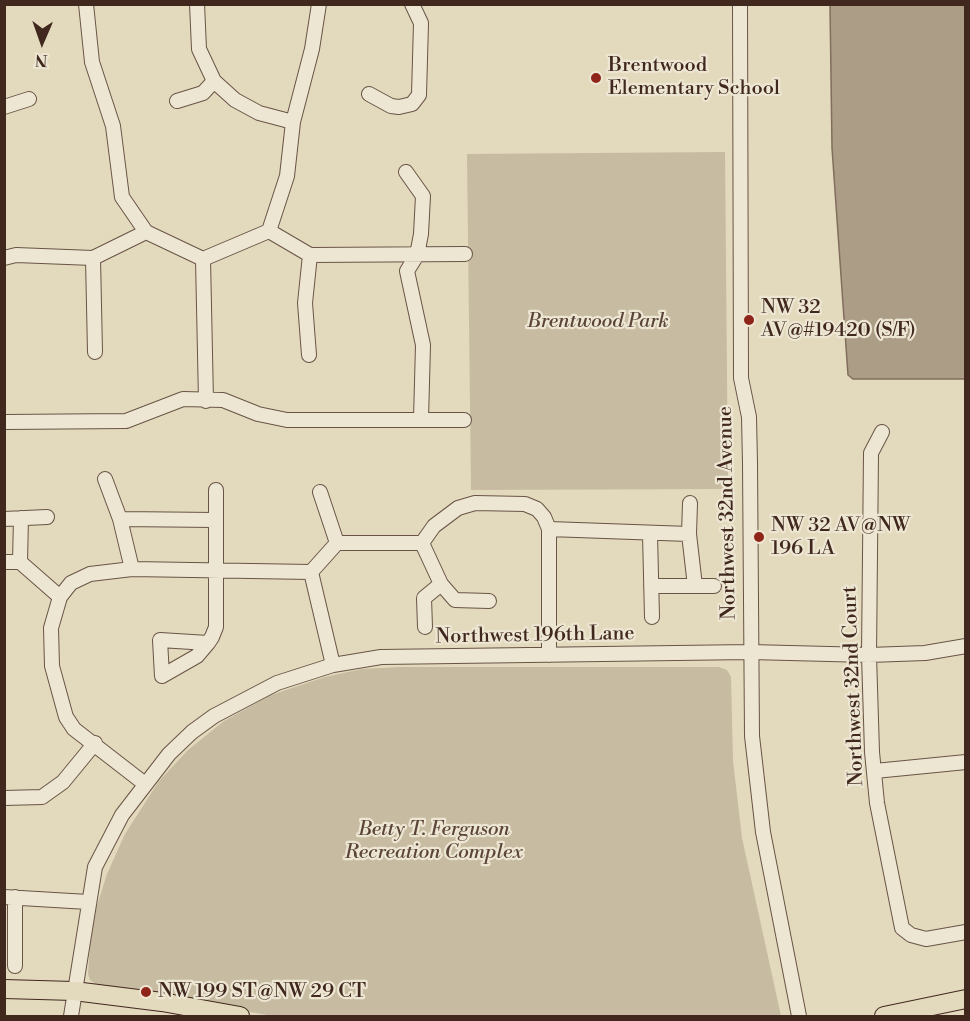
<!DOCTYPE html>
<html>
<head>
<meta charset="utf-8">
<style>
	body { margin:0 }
	#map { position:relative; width:970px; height:1021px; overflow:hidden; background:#e3d9bc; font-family:"Libre Bodoni",serif }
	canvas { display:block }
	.frame { position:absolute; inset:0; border:6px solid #40281f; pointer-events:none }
	.north { position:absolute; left:12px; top:12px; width:60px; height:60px; -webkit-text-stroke:4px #ede6d3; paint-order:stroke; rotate:182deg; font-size:16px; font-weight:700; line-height:24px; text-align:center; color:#40281f }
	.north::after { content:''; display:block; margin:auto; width:21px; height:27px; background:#40281f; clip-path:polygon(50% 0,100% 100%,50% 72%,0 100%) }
</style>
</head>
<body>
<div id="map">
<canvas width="970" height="1021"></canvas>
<div class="frame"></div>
<div class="north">N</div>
</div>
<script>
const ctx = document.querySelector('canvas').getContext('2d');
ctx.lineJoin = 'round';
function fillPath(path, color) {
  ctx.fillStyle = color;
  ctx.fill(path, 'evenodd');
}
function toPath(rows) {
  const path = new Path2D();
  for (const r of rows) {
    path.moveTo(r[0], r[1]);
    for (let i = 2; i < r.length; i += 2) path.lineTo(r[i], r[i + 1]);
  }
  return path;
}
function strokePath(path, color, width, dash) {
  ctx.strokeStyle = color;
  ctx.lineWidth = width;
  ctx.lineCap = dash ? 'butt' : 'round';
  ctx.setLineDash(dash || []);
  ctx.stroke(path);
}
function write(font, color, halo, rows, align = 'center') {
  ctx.font = font + ' "Libre Bodoni",serif';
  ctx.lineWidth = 4.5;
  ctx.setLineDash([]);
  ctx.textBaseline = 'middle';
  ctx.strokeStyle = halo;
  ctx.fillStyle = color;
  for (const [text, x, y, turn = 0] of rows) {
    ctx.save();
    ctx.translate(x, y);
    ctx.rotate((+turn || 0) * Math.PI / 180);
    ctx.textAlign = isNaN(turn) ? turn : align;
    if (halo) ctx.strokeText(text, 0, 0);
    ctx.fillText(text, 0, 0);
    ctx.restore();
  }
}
const green = toPath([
	[725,152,728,489,471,490,467,154],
	[400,667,719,667,727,670,731,677,733,761,742,838,781,1016,273,1016,97,985,90,980,88,974,90,945,96,909,107,874,125,834,159,781,188,750,224,721,271,695,325,677,362,669]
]);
const water = toPath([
	[830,5,965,5,965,379,853,379,848,375,832,148,830,5]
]);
const minor = toPath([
	[86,4,92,62,113,126,122,197,146,232],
	[197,4,199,49,214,81,235,100,259,113,293,122],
	[740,4,741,378,749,417,750,463,752,736,763,832,799,1016],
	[369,94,391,106,399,107,412,104,419,95,421,23,412,4],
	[177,101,203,93,214,81],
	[4,107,29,99],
	[406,172,423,196,421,234,417,255,407,271,423,345,421,419],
	[269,231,287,176,293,122,312,49,319,4],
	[4,258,16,255,93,258,146,232,203,259,269,231,310,255,465,254],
	[93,258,95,352],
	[203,259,206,401],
	[309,355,305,303,310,255],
	[4,422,126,421,183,399,223,400,258,414,287,420,464,420],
	[882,432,871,453,869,655,872,752,877,803,902,928,911,935,926,939,966,932],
	[105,479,120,519,132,569],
	[320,492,337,543],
	[4,519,47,517],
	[120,519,216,520],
	[549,529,689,534,695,586],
	[650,534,652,617],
	[689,534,690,503],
	[422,543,441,584,455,600,489,601],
	[4,562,20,562,60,597],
	[20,562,21,518],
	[311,572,333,665],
	[651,586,714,586],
	[425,627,424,598,441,584],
	[208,643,160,640,162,676,197,656,208,643,212,637,216,627,216,490],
	[875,771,966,762],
	[145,784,74,729,66,717,52,666,51,628,60,597,71,583,90,574,132,569,311,572,337,543,422,543,434,526,458,508,475,503,525,504,537,509,544,517,549,529,549,655],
	[4,798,42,797,63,782,95,743],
	[4,897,88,902],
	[15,897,15,966],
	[71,1016,95,867,122,815,169,754,192,732,214,716,277,683,333,665,381,657,750,652,869,655,925,653,966,646]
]);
const major = toPath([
	[4,989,74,991,162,1002,240,1016],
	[884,1016,966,999]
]);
const markers = [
	[596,78,6,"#8f2418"],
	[749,320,6,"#8f2418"],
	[759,537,6,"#8f2418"],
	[146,992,6,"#8f2418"]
];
const poiNames = [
	["Brentwood",608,66],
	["Elementary School",608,89],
	["NW 32",761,308],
	["AV@#19420 (S/F)",761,331],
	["NW 32 AV@NW",771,526],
	["196 LA",771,549],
	["NW 199 ST@NW 29 CT",158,992]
];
const parkNames = [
	["Brentwood Park",598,322],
	["Betty T. Ferguson",434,830],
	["Recreation Complex",434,853]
];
const streetNames = [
	["Northwest 32nd Avenue",728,513,-91],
	["Northwest 196th Lane",535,636,-1],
	["Northwest 32nd Court",854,686,-92]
];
fillPath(green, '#c7bba1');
fillPath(water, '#ac9d87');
strokePath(water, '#816e5d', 1.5);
strokePath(minor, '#695446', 16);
strokePath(major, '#40281f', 20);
strokePath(minor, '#ede6d3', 14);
strokePath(major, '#e3d9bc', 18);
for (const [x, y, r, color] of markers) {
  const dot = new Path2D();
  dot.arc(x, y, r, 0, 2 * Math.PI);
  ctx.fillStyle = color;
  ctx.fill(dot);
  strokePath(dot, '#ede6d3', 2);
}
write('20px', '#40281f', '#ede6d3', poiNames, 'left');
write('italic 20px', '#5b4539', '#ede6d3', parkNames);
write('20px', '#40281f', '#ede6d3', streetNames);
</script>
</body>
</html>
